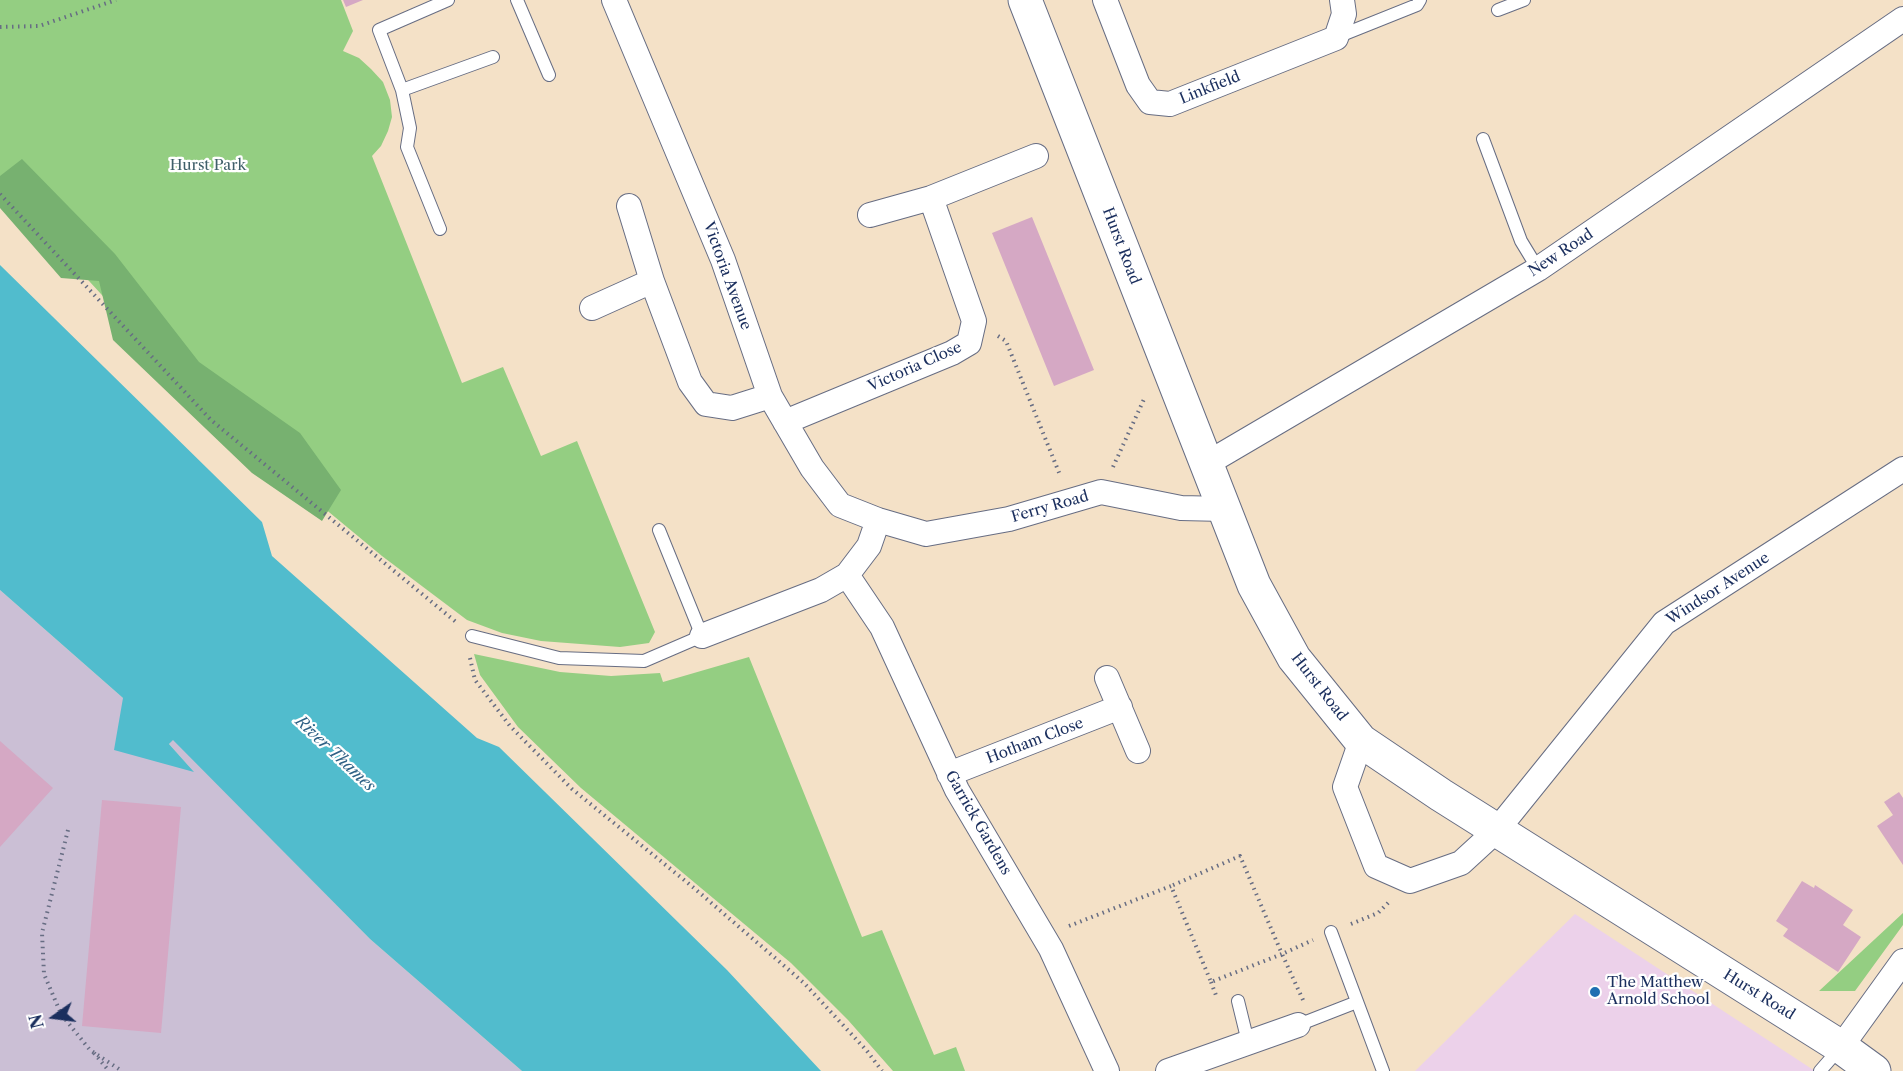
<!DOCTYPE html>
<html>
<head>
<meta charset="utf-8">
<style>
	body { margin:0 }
	#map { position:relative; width:1903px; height:1071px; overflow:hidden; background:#f4e1c7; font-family:"Libre Caslon Text",serif }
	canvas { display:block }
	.north { position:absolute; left:24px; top:987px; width:60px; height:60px; -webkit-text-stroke:4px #fff; paint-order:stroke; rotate:256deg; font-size:16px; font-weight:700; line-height:24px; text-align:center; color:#1b2f5e }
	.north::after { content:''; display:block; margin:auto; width:21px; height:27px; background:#1b2f5e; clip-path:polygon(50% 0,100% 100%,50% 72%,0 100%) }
</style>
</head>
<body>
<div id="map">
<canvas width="1903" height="1071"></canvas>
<div class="north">N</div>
</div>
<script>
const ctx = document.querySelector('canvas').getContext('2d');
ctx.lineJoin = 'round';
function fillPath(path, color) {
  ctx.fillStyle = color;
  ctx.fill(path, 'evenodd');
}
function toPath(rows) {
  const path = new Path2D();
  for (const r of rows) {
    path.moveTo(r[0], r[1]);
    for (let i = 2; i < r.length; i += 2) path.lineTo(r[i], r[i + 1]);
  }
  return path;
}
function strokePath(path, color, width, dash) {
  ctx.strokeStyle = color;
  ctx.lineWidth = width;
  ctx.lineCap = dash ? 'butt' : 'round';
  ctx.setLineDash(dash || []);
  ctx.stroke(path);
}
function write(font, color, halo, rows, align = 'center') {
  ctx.font = font + ' "Libre Caslon Text",serif';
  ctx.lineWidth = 4.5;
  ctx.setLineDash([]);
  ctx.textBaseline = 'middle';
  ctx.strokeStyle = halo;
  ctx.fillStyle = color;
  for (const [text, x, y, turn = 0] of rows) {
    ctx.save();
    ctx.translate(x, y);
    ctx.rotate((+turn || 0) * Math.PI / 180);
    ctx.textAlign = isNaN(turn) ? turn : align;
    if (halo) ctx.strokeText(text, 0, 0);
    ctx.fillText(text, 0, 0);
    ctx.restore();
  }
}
const built = toPath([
	[1575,914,1815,1071,1415,1071]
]);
const industrial = toPath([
	[0,590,123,698,193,771,169,744,173,739,370,939,522,1071,0,1071]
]);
const green = toPath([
	[0,0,341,0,353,31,343,51,359,58,371,69,383,82,390,100,392,117,388,131,381,146,372,156,462,383,503,367,541,456,577,441,655,632,649,643,620,647,541,641,502,633,467,620,382,556,213,416,0,184],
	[474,654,560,672,611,676,660,673,663,682,749,657,862,937,882,930,934,1055,956,1047,965,1071,893,1071,848,1020,791,963,581,788,518,727,480,675],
	[1903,913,1903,925,1855,991,1819,991]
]);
const forest = toPath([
	[22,159,115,254,199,362,300,433,341,490,322,521,252,473,113,340,99,281,61,278,0,208,0,176]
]);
const water = toPath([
	[0,265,262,522,272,556,477,738,499,747,727,970,821,1071,522,1071,370,939,173,740,169,744,194,772,114,750,123,698,0,590]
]);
const building = toPath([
	[343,0,363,0,346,7],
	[1032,217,1094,370,1054,386,992,233],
	[0,741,53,788,0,847],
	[1899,792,1903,798,1903,865,1877,826,1893,815,1884,802],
	[102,800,181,807,161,1033,82,1026],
	[1802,881,1814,888,1815,885,1853,910,1843,925,1861,937,1838,972,1783,936,1788,929,1776,921]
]);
const path = toPath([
	[0,27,39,26,116,0],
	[0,194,211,420,456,622],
	[998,336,1006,341,1060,475],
	[1113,467,1145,397],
	[470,658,475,680,510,726,572,789,694,888,804,983,867,1051,882,1071],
	[68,830,42,933,44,974,61,1014,90,1050,122,1071],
	[1351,924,1378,913,1390,901],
	[1069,926,1171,886,1211,982,1282,954,1240,856,1171,886],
	[1211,982,1217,998],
	[1303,1000,1282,954,1313,940],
	[94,1053,109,1071]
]);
const service = toPath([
	[517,0,549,75],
	[1498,10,1524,0],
	[1337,37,1417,5,1420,0],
	[402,90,493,57],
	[1483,139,1521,241,1538,269],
	[440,229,407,147,410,128,402,90,379,30,448,0],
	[472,636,559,658,644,661,702,636,659,530],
	[1331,932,1383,1071],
	[1238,1001,1248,1042],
	[1298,1025,1357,1002],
	[1820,1071,1840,1048]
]);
const minor = toPath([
	[614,0,723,260,770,396,812,468,840,505,878,520,926,534,1009,519,1101,492,1181,508,1224,509],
	[1105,0,1138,85,1150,102,1170,104,1336,38,1344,14,1342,0],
	[629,206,652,281,690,382,706,404,732,408,770,396],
	[870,215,931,198,1036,156],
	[592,308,652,281],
	[785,422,952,353,969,343,974,321,931,198],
	[1206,464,1538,269,1903,19],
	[847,575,882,627,957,790,1051,949,1107,1071],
	[702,636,821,590,847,575,869,546,878,520],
	[1107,678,1138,751],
	[1361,741,1345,787,1376,866,1410,881,1461,863,1497,830,1664,623,1903,469],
	[949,774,1120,707],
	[1841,1047,1903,961],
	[1168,1071,1298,1025]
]);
const primary = toPath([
	[1025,0,1254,585,1294,658,1361,741,1441,795,1841,1047,1874,1071]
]);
const markers = [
	[1595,992,6,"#1f6fb2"]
];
const streetNames = [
	["Linkfield",1210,88,-22],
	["Hurst Road",1121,246,69],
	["New Road",1561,253,-33],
	["Victoria Avenue",727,276,70],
	["Victoria Close",915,367,-24],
	["Ferry Road",1050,507,-16],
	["Windsor Avenue",1718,589,-33],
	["Hurst Road",1319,687,52],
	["Hotham Close",1035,741,-21],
	["Garrick Gardens",978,823,60],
	["Hurst Road",1759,995,32]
];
const parkNames = [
	["Hurst Park",208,166]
];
const poiNames = [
	["The Matthew",1607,983],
	["Arnold School",1607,1000]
];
const waterNames = [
	["River Thames",335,754,43]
];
fillPath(built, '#ecd1ea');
fillPath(industrial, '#cbbfd5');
fillPath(green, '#94ce82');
fillPath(forest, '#77b170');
fillPath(water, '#51bccd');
fillPath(building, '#d5a8c4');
strokePath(service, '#676d83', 14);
strokePath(minor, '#676d83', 26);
strokePath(primary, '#676d83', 35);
strokePath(path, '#676d83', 4, [1.5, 4.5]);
strokePath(service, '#fff', 12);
strokePath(minor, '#fff', 24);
strokePath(primary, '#fff', 33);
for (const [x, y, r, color] of markers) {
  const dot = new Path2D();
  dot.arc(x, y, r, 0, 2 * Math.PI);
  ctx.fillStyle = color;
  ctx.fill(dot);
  strokePath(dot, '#fff', 2);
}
write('15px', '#1b2f5e', '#fff', streetNames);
write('15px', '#3f5f69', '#fff', parkNames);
write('15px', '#1b2f5e', '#fff', poiNames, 'left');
write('italic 16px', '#2e6085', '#fff', waterNames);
</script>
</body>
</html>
